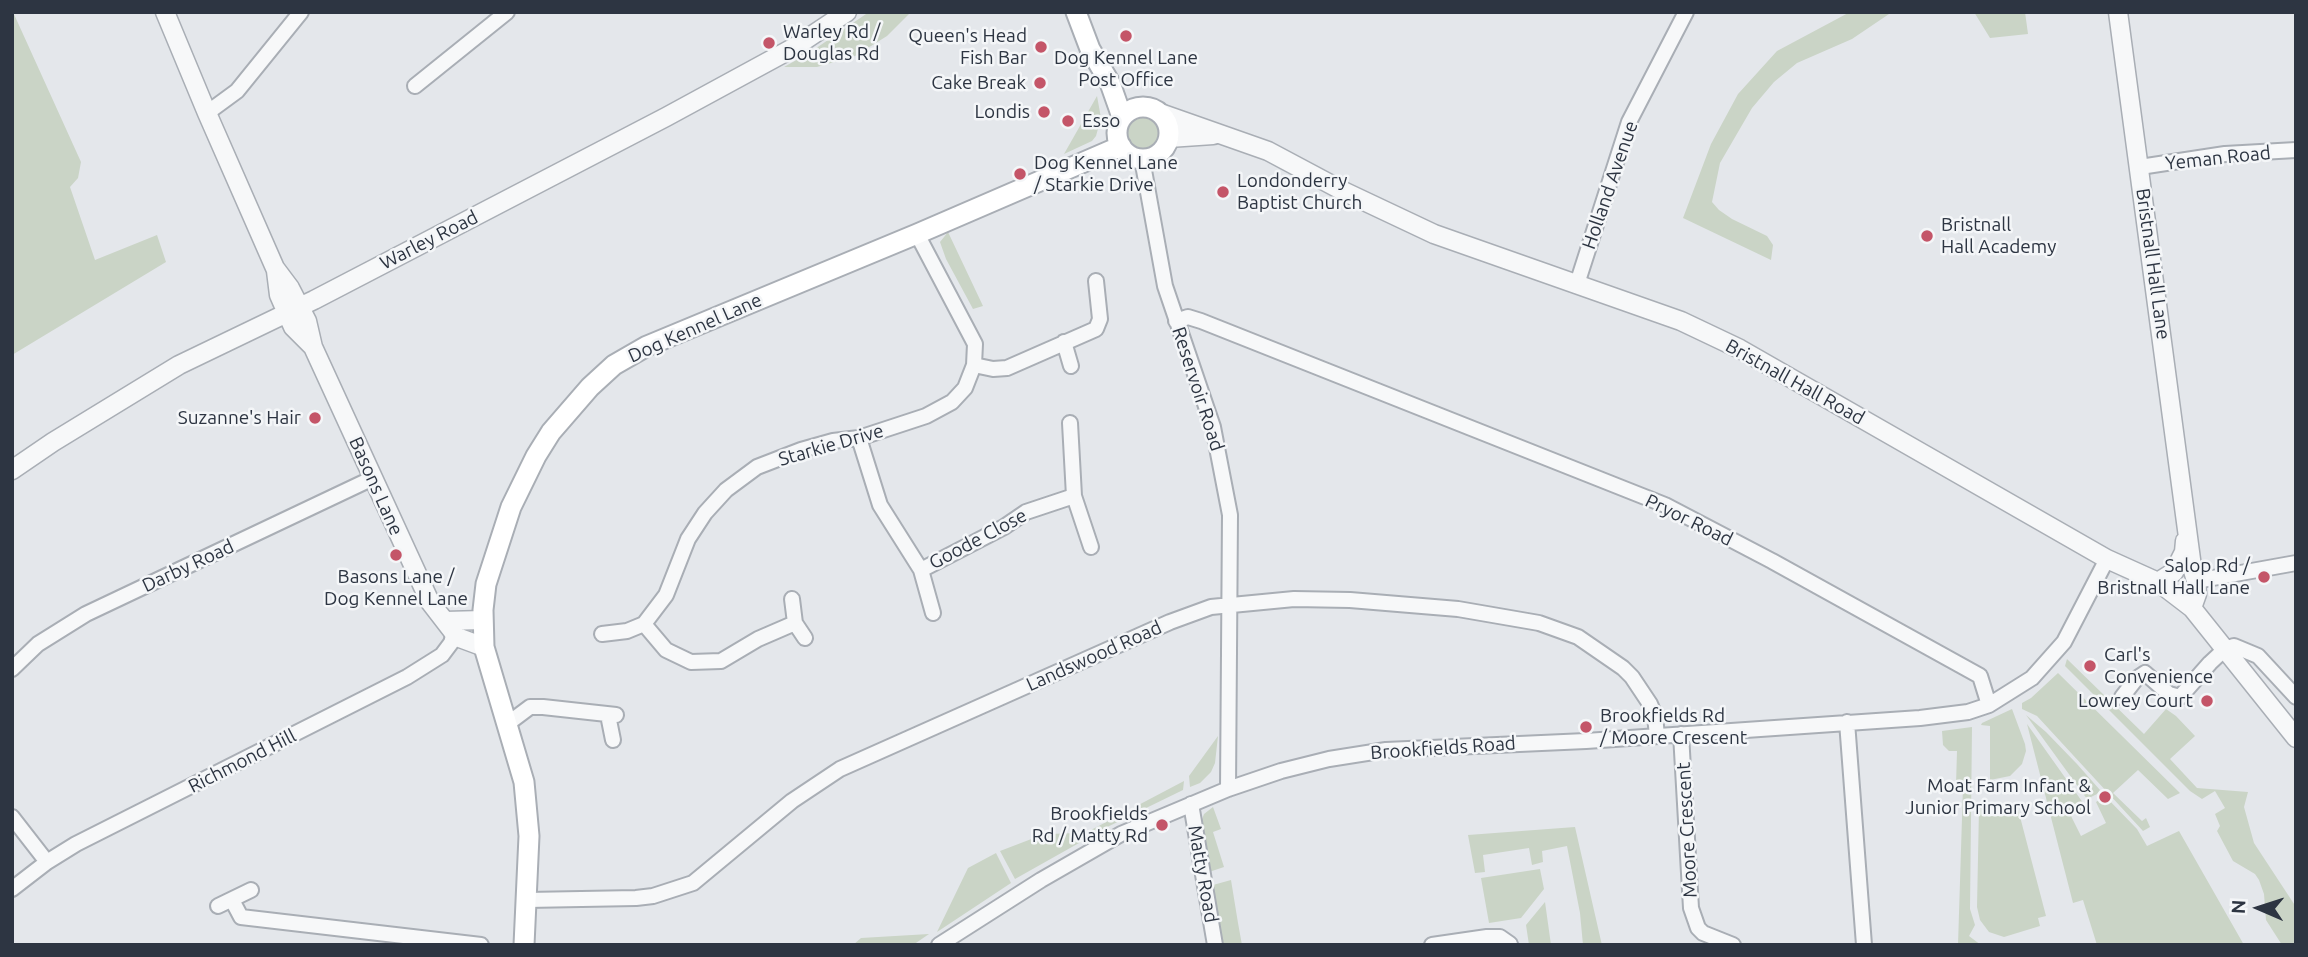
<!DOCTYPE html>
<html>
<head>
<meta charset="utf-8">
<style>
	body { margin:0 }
	#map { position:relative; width:2308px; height:957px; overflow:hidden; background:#e4e7eb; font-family:Ubuntu,sans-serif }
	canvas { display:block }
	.frame { position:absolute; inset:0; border:14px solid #2d3542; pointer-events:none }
	.north { position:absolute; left:2224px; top:873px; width:70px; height:70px; -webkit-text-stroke:5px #f4f6f8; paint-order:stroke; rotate:273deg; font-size:19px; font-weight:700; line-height:28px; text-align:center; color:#2d3542 }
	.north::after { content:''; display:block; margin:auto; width:24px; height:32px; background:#2d3542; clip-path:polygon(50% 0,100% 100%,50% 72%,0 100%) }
</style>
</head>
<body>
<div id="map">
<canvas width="2308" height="957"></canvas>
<div class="frame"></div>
<div class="north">N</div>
</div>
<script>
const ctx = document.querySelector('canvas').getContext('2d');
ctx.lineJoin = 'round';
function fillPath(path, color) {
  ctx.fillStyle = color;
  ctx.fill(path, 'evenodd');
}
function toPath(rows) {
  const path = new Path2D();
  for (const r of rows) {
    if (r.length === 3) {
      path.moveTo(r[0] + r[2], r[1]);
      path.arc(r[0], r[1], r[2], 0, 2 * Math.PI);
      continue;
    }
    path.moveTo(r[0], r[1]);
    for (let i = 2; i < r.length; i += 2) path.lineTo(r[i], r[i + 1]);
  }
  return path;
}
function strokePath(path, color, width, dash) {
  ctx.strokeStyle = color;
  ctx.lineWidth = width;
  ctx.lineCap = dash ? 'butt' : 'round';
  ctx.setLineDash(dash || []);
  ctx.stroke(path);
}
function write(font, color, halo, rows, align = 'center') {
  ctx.font = font + ' Ubuntu,sans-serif';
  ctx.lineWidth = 5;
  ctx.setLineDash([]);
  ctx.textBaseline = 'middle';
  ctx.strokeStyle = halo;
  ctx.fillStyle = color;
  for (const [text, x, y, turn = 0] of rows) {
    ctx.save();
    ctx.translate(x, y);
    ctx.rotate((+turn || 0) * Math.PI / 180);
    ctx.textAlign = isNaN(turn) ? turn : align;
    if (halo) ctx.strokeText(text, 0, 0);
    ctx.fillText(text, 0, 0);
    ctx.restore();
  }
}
const green = toPath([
	[13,12,81,162,78,178,70,187,95,260,157,235,166,262,12,355],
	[869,12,911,12,887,36,855,56,817,67,784,67,809,53],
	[1850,12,1892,12,1852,39,1797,63,1774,82,1752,108,1720,163,1712,202,1719,210,1732,219,1767,236,1773,245,1771,260,1683,218,1711,144,1738,94,1777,51],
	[1974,12,2025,12,2028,34,1990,38],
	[1097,96,1101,118,1096,136,1092,141,1064,154],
	[1143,133,18],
	[948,232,983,306,973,309,946,259,940,242],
	[2067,659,2144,734,2166,709,2176,716,2195,736,2170,759,2197,788,2248,792,2244,807,2254,843,2296,907,2296,945,2282,945,2266,920,2264,894,2259,880,2255,874,2233,861,2217,831,2220,826,2215,814,2225,808,2215,791,2202,799,2190,791,2065,666],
	[2058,673,2180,793,2168,799,2138,770,2113,793,2142,821,2146,818,2150,827,2143,831,2037,716,2022,709,2022,703,2031,698],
	[2012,709,2025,744,2026,751,2022,764,2010,776,1990,780,1990,726,1981,725,1982,723],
	[2026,715,2046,732,2077,764,2100,790,2097,794,2087,799],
	[2027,724,2086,807,2071,816,2081,836,2106,823,2096,802,2105,796,2137,829,2147,846,2179,831,2244,945,2097,945,2083,900,2073,903],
	[1972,727,1970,909,1975,925,1969,936,1981,945,1958,945,1963,786,1956,785,1957,751,1949,751,1943,745,1942,731],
	[1218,736,1215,763,1211,772,1200,783,1190,787,1189,776],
	[1184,781,1183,790,1099,831,1091,830],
	[1996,804,1999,813,2018,809,2046,916,2038,918,2040,926,2004,937,1989,932,1980,920,1977,907,1979,808],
	[1213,807,1221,829,1213,832,1224,867,1209,872,1200,825,1204,814],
	[1575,827,1601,941,1602,945,1583,945,1580,913,1567,846,1542,851,1543,862,1532,865,1529,848,1483,855,1485,872,1475,873,1468,835],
	[1075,833,1095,834,1015,879,1000,851,1034,838,1051,834],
	[996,853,1011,883,937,932,968,868],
	[1540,869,1544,889,1521,918,1489,923,1481,878],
	[1231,880,1238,923,1242,945,1222,945,1214,894,1213,885],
	[1545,902,1551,945,1529,945,1526,925],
	[929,934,913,945,853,945,861,938]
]);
const minor = toPath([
	[415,86,507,12],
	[207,113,237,91,301,12],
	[1142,159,1165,286,1213,427,1230,515,1228,789],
	[2140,167,2225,154,2296,150],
	[1577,284,1629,122,1686,12],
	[1176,321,1188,317,1201,321,1665,505,1772,561,1980,676,1989,705],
	[1064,342,1071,366],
	[974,365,993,369,1007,368,1096,329,1100,319,1096,281],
	[1070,423,1074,496,1091,547],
	[859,438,880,505,921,570,933,613],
	[921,570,1004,527,1026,512,1074,496],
	[2196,581,2296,563],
	[792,599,795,623,805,638],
	[644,624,666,650,691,662,721,661,758,639,795,623],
	[602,634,627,631,644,624,666,595,688,539,705,513,726,490,757,467,801,450,833,441,859,438,926,416,952,402,965,388,974,365,975,344,917,234],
	[12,669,38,644,86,614,373,478],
	[2122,697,2136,679,2145,673,2169,694,2180,697,2210,663,2225,649,2234,646,2258,656,2296,697],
	[608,715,613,740],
	[1847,722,1864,945],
	[506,725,530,707,543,707,616,715],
	[1681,734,1691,908,1698,928,1703,933,1733,945],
	[1191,804,1215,945],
	[12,817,47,862],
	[12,889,47,862,76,844,407,677,442,655,451,643,456,625],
	[232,900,241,917,481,945],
	[527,900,636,898,653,896,693,883,792,801,840,769,1170,622,1211,607,1294,599,1350,600,1458,609,1539,623,1578,637,1623,668,1632,677,1650,704,1655,716,1657,736],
	[218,906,251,890],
	[939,945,1041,880,1121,834,1228,789,1281,771,1329,759,1386,750,1586,741,1920,718,1968,712,1989,705,2032,678,2064,642,2107,559],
	[1432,945,1487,937,1500,937,1510,944]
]);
const tertiary = toPath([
	[165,12,207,113,275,268,290,288,307,321,313,347,430,602,457,637,484,647],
	[2118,12,2192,567,2196,581,2197,594,2192,608],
	[1160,113,1268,151,1345,192,1434,234,1681,321,1740,349,2107,559,2158,582,2192,608,2296,738],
	[1169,138,1213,135],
	[276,271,279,295,293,327,313,347],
	[12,470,53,442,179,365,314,300,666,117,793,48,847,12],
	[2158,582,2174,572,2184,552,2185,541],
	[445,621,483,620]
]);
const secondary = toPath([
	[1076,12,1090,49,1110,83,1122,117],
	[1143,133,26],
	[524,945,529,836,524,782,484,647,483,610,486,584,511,507,536,456,551,432,590,387,614,365,647,346,917,234,1121,146]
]);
const markers = [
	[1126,36,7,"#c45568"],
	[769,43,7,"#c45568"],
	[1041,47,7,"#c45568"],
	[1040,83,7,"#c45568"],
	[1044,112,7,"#c45568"],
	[1068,121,7,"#c45568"],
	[1020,174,7,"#c45568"],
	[1223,192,7,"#c45568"],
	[1927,236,7,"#c45568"],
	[315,418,7,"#c45568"],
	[396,555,7,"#c45568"],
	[2264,577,7,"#c45568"],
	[2090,666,7,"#c45568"],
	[2207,701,7,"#c45568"],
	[1586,727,7,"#c45568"],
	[2105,797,7,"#c45568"],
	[1162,825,7,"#c45568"]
];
const poiNames = [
	["Warley Rd /",783,32,"left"],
	["Douglas Rd",783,54,"left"],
	["Queen's Head",1027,36],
	["Fish Bar",1027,58],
	["Dog Kennel Lane",1126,58,"center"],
	["Post Office",1126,80,"center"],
	["Cake Break",1026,83],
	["Londis",1030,112],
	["Esso",1082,121,"left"],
	["Dog Kennel Lane",1034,163,"left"],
	["/ Starkie Drive",1034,185,"left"],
	["Londonderry",1237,181,"left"],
	["Baptist Church",1237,203,"left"],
	["Bristnall",1941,225,"left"],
	["Hall Academy",1941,247,"left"],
	["Suzanne's Hair",301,418],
	["Salop Rd /",2250,566],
	["Bristnall Hall Lane",2250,588],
	["Basons Lane /",396,577,"center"],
	["Dog Kennel Lane",396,599,"center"],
	["Carl's",2104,655,"left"],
	["Convenience",2104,677,"left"],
	["Lowrey Court",2193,701],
	["Brookfields Rd",1600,716,"left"],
	["/ Moore Crescent",1600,738,"left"],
	["Moat Farm Infant &",2091,786],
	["Junior Primary School",2091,808],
	["Brookfields",1148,814],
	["Rd / Matty Rd",1148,836]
];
const streetNames = [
	["Yeman Road",2218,158,-6],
	["Holland Avenue",1610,185,-71],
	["Warley Road",429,240,-27],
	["Bristnall Hall Lane",2153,264,82],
	["Dog Kennel Lane",695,328,-24],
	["Bristnall Hall Road",1795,382,29],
	["Reservoir Road",1198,389,72],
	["Starkie Drive",831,445,-16],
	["Basons Lane",376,486,66],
	["Pryor Road",1689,520,26],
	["Goode Close",978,539,-28],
	["Darby Road",188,566,-25],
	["Landswood Road",1094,656,-24],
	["Brookfields Road",1443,748,-4],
	["Richmond Hill",242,761,-27],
	["Moore Crescent",1687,830,-93],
	["Matty Road",1203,874,80]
];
fillPath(green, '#cad4c6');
strokePath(minor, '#a9aeb5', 18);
strokePath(tertiary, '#a9aeb5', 21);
strokePath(secondary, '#a9aeb5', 23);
strokePath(minor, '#f7f8f9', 14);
strokePath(tertiary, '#f7f8f9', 18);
strokePath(secondary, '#fff', 19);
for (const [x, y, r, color] of markers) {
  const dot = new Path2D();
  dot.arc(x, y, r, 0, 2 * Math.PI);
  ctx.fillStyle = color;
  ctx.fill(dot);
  strokePath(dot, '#f4f6f8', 2.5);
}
write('19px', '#2d3542', '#f4f6f8', poiNames, 'right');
write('19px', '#2d3542', '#f4f6f8', streetNames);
</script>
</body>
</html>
